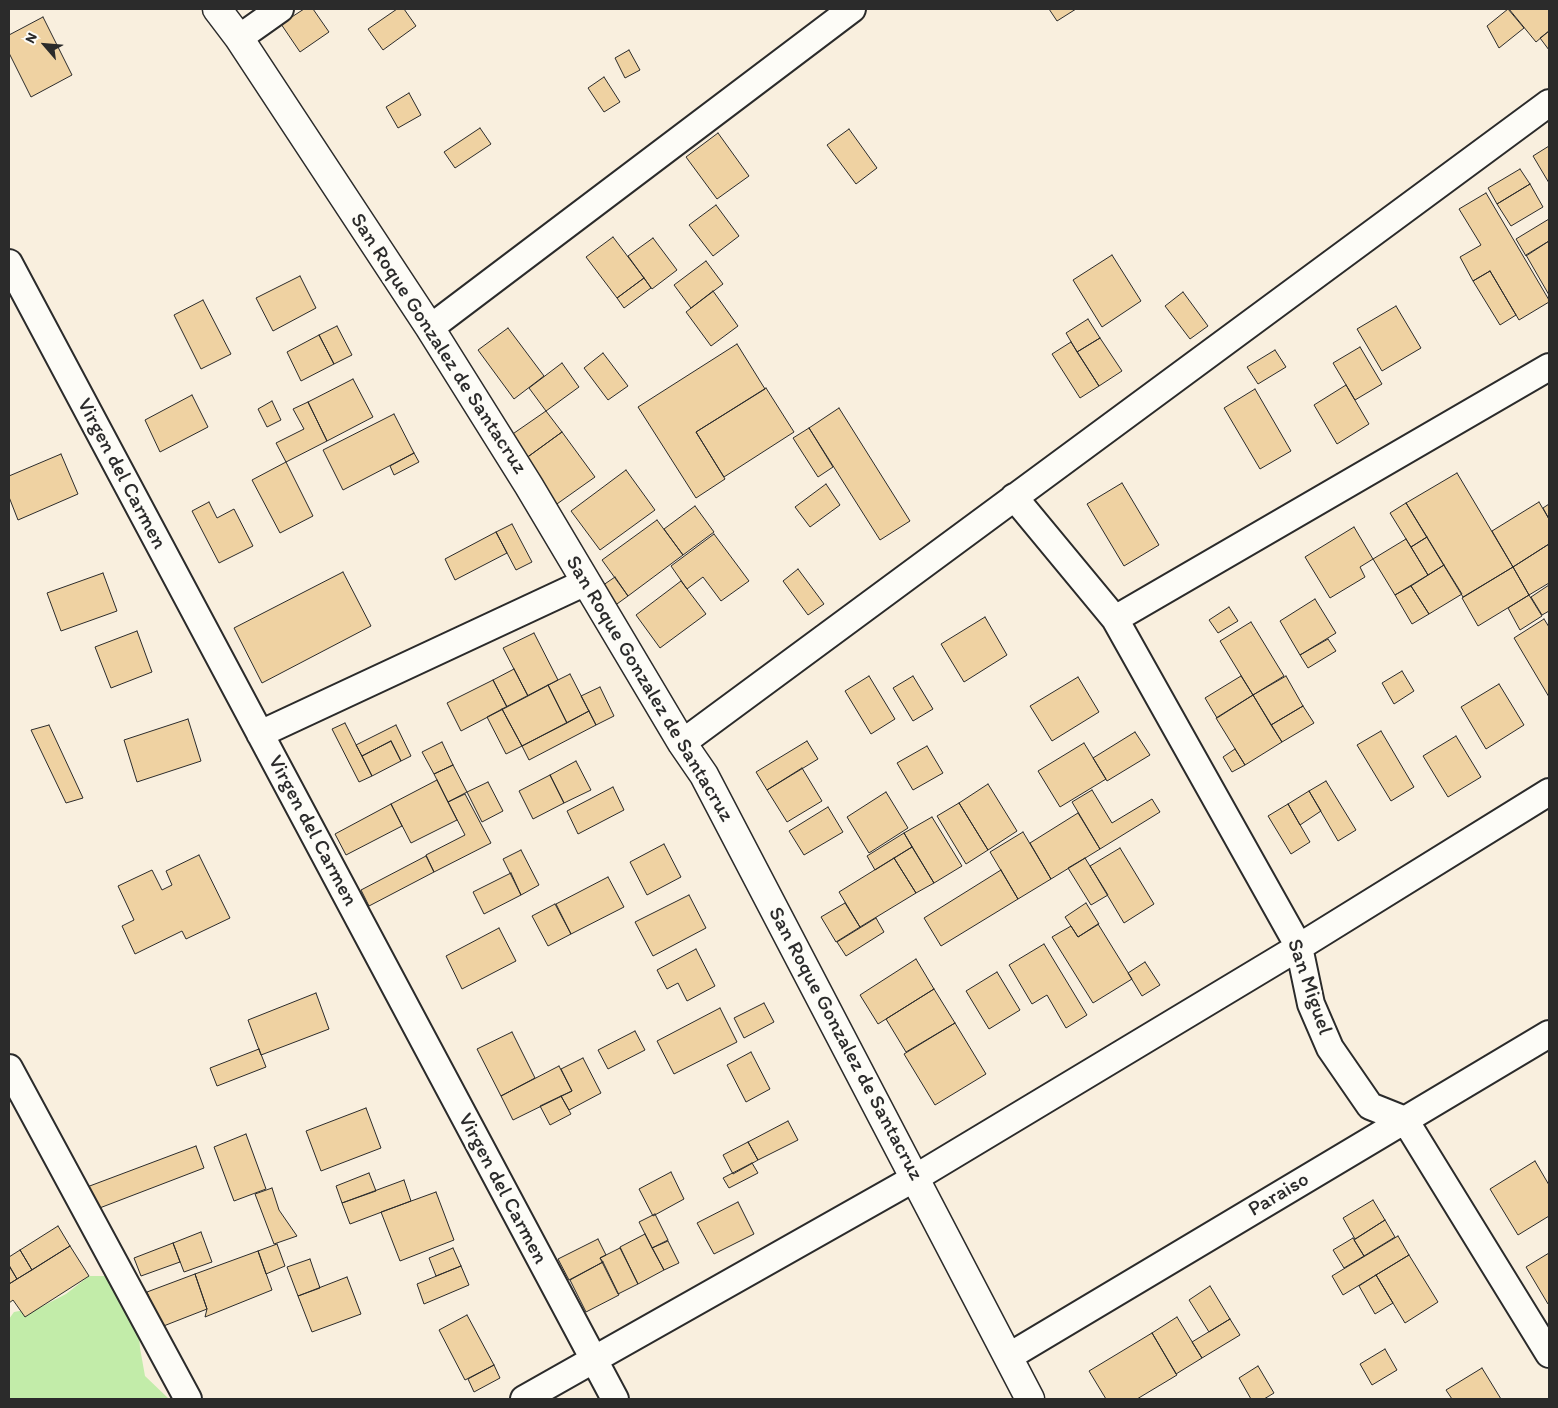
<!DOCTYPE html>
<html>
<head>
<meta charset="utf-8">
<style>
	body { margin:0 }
	#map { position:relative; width:1558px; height:1408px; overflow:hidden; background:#f9efde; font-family:Itim,sans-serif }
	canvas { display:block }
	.frame { position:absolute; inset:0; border:10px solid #2b2b2b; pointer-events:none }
	.north { position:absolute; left:20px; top:20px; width:50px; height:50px; -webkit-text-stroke:4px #fdfcf7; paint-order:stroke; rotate:297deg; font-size:14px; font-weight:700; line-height:20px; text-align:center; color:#2b2b2b }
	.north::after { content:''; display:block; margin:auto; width:18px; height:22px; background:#2b2b2b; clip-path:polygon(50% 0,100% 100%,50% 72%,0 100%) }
</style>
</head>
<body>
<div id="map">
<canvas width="1558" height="1408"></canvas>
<div class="frame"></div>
<div class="north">N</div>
</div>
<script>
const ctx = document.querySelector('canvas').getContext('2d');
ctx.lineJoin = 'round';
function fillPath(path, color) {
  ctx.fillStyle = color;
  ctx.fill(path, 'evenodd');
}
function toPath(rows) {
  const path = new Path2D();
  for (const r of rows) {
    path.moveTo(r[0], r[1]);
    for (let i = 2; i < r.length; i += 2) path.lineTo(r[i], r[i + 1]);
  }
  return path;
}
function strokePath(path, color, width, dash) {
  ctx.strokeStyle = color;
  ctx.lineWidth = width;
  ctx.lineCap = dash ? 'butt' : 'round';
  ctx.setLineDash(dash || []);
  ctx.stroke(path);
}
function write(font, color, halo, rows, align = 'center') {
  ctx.font = font + ' Itim,sans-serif';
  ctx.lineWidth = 5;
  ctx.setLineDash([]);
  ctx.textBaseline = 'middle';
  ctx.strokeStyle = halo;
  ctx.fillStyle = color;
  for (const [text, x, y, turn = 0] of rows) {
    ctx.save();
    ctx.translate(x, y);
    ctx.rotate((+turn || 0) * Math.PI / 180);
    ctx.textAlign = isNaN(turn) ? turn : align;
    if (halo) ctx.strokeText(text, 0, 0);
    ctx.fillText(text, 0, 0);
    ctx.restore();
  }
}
const green = toPath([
	[89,1276,115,1276,138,1323,140,1348,145,1376,169,1399,9,1399,9,1319,14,1312,41,1307,66,1294]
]);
const building = toPath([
	[304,9,313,9,329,32,300,52,281,24,304,9],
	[397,9,404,9,416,26,383,50,368,29,397,9],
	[1049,9,1076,9,1057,21,1049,9],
	[1508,9,1524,28,1499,48,1487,26,1508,9],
	[1509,9,1549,9,1549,31,1536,42,1509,9],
	[43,17,72,75,31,97,9,53,9,35,43,17],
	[1549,31,1549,50,1540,38,1549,31],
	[629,50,640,70,625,78,615,58,629,50],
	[604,77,620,102,604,112,588,88,604,77],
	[409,93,421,115,398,128,386,107,409,93],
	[480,128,491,144,455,168,444,152,480,128],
	[849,129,877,168,856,184,827,145,849,129],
	[718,133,749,176,717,199,686,157,718,133],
	[1549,146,1549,183,1533,156,1549,146],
	[1520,169,1530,184,1497,204,1488,188,1520,169],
	[1530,184,1543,207,1511,226,1497,204,1530,184],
	[1486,193,1549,300,1549,302,1519,320,1490,271,1473,281,1460,257,1481,245,1459,209,1486,193],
	[716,205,739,236,713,256,689,225,716,205],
	[1549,219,1549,241,1526,256,1516,239,1549,219],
	[613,237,644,278,617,298,586,257,613,237],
	[653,238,677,270,652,289,628,256,653,238],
	[1549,241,1549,295,1526,255,1549,241],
	[1112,255,1141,301,1102,327,1073,280,1112,255],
	[706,261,723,284,691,308,674,285,706,261],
	[1490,271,1516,315,1500,325,1473,281,1490,271],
	[300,276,316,308,273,331,256,298,300,276],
	[644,278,651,288,624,308,617,298,644,278],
	[713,291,738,326,711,346,686,312,713,291],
	[1183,292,1208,326,1190,339,1165,306,1183,292],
	[203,300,231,354,201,369,174,315,203,300],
	[1396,306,1421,348,1382,371,1357,329,1396,306],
	[1088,319,1100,338,1077,352,1066,333,1088,319],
	[337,326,352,355,334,364,319,335,337,326],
	[508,328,544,376,514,399,478,350,508,328],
	[319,335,334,364,301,381,287,352,319,335],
	[1100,338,1122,371,1099,386,1077,352,1100,338],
	[1071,342,1099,386,1080,398,1052,354,1071,342],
	[737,344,765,389,696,432,725,479,696,498,638,407,737,344],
	[1360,347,1382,384,1355,400,1333,363,1360,347],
	[1275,350,1286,367,1258,384,1247,367,1275,350],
	[603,353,628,386,608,400,584,368,603,353],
	[562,363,579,387,546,411,529,388,562,363],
	[353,379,373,417,327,441,308,402,353,379],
	[1346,385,1369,424,1337,444,1314,405,1346,385],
	[766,388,794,432,724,477,696,432,766,388],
	[1255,389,1291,451,1260,469,1224,408,1255,389],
	[192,395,208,427,160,452,145,420,192,395],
	[272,401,281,420,267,427,258,409,272,401],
	[308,402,327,441,286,462,276,443,304,429,293,409,308,402],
	[839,408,910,521,880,540,809,428,839,408],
	[546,411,562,432,518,464,504,440,546,411],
	[394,414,414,453,343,490,323,450,394,414],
	[809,428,833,467,818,477,793,438,809,428],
	[562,432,595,477,547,511,518,464,562,432],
	[414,453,419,462,394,475,390,466,414,453],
	[61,454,78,494,18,520,9,497,9,476,61,454],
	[286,462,313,516,280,533,252,480,286,462],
	[626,470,655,510,600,550,571,511,626,470],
	[1457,473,1513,567,1463,597,1406,503,1457,473],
	[1122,483,1159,545,1124,566,1087,504,1122,483],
	[826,484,840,505,810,527,795,507,826,484],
	[209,502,217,518,234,509,253,546,219,563,192,511,209,502],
	[1539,502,1549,519,1549,544,1513,567,1492,531,1539,502],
	[1406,503,1427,537,1411,547,1390,513,1406,503],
	[1549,504,1549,519,1543,508,1549,504],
	[695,506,714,532,683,555,664,529,695,506],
	[657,520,683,555,628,596,602,560,657,520],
	[512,524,532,562,516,570,496,532,512,524],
	[1354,527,1373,559,1360,567,1365,577,1330,598,1305,557,1354,527],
	[496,532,507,553,455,580,445,559,496,532],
	[714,534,749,581,721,601,703,577,687,589,671,566,714,534],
	[1427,537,1444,565,1428,575,1411,547,1427,537],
	[1406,539,1428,575,1395,595,1373,559,1406,539],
	[1549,544,1549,583,1529,595,1513,567,1549,544],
	[1444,565,1462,594,1429,614,1411,586,1444,565],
	[1513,567,1529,595,1478,626,1462,598,1513,567],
	[798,569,824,604,808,615,783,581,798,569],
	[343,572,371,626,262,683,234,628,343,572],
	[103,573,117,611,61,631,47,593,103,573],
	[615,577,628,596,610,609,596,590,615,577],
	[681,581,706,614,660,648,636,615,681,581],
	[1549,585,1549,611,1542,615,1531,597,1549,585],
	[1411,586,1429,614,1412,624,1395,595,1411,586],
	[1529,595,1542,616,1520,630,1508,608,1529,595],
	[1315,599,1336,633,1300,655,1280,621,1315,599],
	[1229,607,1238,621,1218,633,1209,620,1229,607],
	[985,617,1007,655,964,682,941,644,985,617],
	[1544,619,1549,627,1549,697,1514,638,1544,619],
	[1251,622,1284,676,1253,695,1220,641,1251,622],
	[137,631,152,672,111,688,95,647,137,631],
	[534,633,558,680,528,696,503,648,534,633],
	[1328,639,1336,651,1308,668,1300,655,1328,639],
	[514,669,528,696,507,707,493,680,514,669],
	[1402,671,1414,691,1394,704,1382,683,1402,671],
	[570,674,589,711,567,723,548,685,570,674],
	[869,676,895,719,871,734,845,691,869,676],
	[913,676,933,709,913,721,893,688,913,676],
	[1241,676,1253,695,1217,718,1205,698,1241,676],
	[1286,676,1303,706,1271,725,1253,695,1286,676],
	[1078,677,1099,712,1052,741,1030,706,1078,677],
	[493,680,507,707,461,731,447,703,493,680],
	[1499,684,1524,725,1486,749,1461,707,1499,684],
	[548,685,567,723,522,746,502,709,548,685],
	[600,687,614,716,596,725,581,696,600,687],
	[1253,695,1282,742,1245,765,1216,718,1253,695],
	[1303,706,1314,723,1282,742,1271,725,1303,706],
	[502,709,522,746,506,754,487,717,502,709],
	[589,711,596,725,529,760,522,746,589,711],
	[188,719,201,761,137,782,124,740,188,719],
	[345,723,372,776,359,782,332,729,345,723],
	[49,725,83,798,66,803,31,730,49,725],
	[396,725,411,756,401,761,391,741,362,756,356,745,396,725],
	[1381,731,1414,787,1391,801,1357,745,1381,731],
	[1135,732,1150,755,1107,781,1093,758,1135,732],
	[1456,736,1481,777,1448,797,1423,756,1456,736],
	[391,741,401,761,372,776,362,756,391,741],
	[807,741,818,759,767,790,756,772,807,741],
	[442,742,453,765,434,774,422,752,442,742],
	[1084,743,1106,779,1060,807,1038,771,1084,743],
	[927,746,943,773,913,790,897,763,927,746],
	[1235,749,1245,765,1232,772,1223,757,1235,749],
	[576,761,591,790,564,803,550,775,576,761],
	[453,765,467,792,448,802,434,774,453,765],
	[802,768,822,801,787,822,767,790,802,768],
	[550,775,564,803,533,819,519,791,550,775],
	[437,780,457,820,411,843,391,804,437,780],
	[1326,781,1356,830,1338,841,1309,791,1326,781],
	[488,782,503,811,482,822,467,792,488,782],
	[988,784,1017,831,988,850,959,803,988,784],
	[613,787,624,810,578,834,567,811,613,787],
	[1092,790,1112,823,1152,799,1160,812,1100,849,1072,802,1092,790],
	[1309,791,1321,811,1300,825,1288,804,1309,791],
	[886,792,908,828,869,853,847,817,886,792],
	[465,794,491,843,434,872,426,855,465,835,448,802,465,794],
	[959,803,988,850,966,864,937,816,959,803],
	[391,804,402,826,346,855,335,834,391,804],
	[1288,804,1310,842,1291,854,1268,816,1288,804],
	[828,807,843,832,804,855,789,831,828,807],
	[1078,813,1100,849,1051,879,1030,843,1078,813],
	[932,817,962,866,934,883,904,833,932,817],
	[1023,832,1051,879,1018,899,990,852,1023,832],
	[904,833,912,847,875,870,867,856,904,833],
	[664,844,681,877,647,895,630,862,664,844],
	[912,847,934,883,916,893,894,858,912,847],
	[1120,848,1154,904,1124,923,1090,866,1120,848],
	[521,850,539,885,521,895,503,859,521,850],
	[199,855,230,918,186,939,182,931,135,954,122,926,134,920,118,886,152,870,162,890,172,885,166,871,199,855],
	[426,856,434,872,369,906,361,890,426,856],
	[894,858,916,893,860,927,839,892,894,858],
	[1085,858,1108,895,1091,905,1068,868,1085,858],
	[1001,870,1018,899,941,946,924,918,1001,870],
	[511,873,521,895,484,914,473,892,511,873],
	[608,877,624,907,571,934,556,904,608,877],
	[689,895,706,928,653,956,635,922,689,895],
	[845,903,860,927,836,942,821,917,845,903],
	[1086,903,1099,924,1078,937,1065,917,1086,903],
	[555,904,571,934,548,946,532,916,555,904],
	[876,918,884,932,846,956,837,942,876,918],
	[1098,924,1132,979,1093,1003,1052,937,1071,926,1078,937,1098,924],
	[499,928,516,961,462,989,446,956,499,928],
	[1044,944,1087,1015,1066,1028,1047,995,1032,1004,1009,965,1044,944],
	[696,949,715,986,687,1001,678,983,667,989,657,970,696,949],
	[916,959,934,989,878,1024,860,995,916,959],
	[1145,962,1160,985,1142,996,1128,973,1145,962],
	[997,972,1020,1010,989,1029,966,991,997,972],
	[934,989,955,1023,906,1052,886,1019,934,989],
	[316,993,329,1029,261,1055,248,1020,316,993],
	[764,1003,774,1022,744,1038,734,1018,764,1003],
	[720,1008,737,1042,674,1074,657,1041,720,1008],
	[955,1023,986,1074,935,1105,904,1054,955,1023],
	[635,1031,645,1050,608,1069,598,1050,635,1031],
	[512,1032,535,1078,501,1096,477,1049,512,1032],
	[259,1049,266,1067,217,1086,210,1068,259,1049],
	[751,1052,770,1089,746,1102,727,1065,751,1052],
	[583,1058,601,1093,569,1110,561,1096,572,1091,561,1069,583,1058],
	[559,1066,572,1091,513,1120,501,1096,559,1066],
	[561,1096,571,1114,550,1125,540,1106,561,1096],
	[366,1108,381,1148,321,1171,306,1131,366,1108],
	[788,1121,798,1140,758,1160,748,1142,788,1121],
	[246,1134,266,1189,234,1201,214,1147,246,1134],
	[748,1142,758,1160,733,1174,723,1155,748,1142],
	[196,1146,204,1168,97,1209,87,1187,196,1146],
	[1535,1161,1549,1185,1549,1216,1518,1235,1490,1189,1535,1161],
	[752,1163,758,1173,729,1188,723,1178,752,1163],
	[671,1172,684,1199,653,1216,639,1189,671,1172],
	[369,1173,376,1191,342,1203,336,1186,369,1173],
	[404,1180,411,1201,350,1224,342,1203,404,1180],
	[272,1188,279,1210,297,1236,274,1244,255,1194,272,1188],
	[436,1192,454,1240,400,1261,381,1212,436,1192],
	[1373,1200,1385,1220,1355,1239,1343,1218,1373,1200],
	[738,1202,754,1234,714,1254,697,1223,738,1202],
	[655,1214,668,1240,652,1248,639,1222,655,1214],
	[1385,1220,1395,1237,1364,1256,1354,1240,1385,1220],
	[58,1226,70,1246,32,1270,20,1250,58,1226],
	[201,1232,212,1262,184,1272,173,1243,201,1232],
	[645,1234,664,1270,638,1284,620,1247,645,1234],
	[1398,1236,1409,1255,1343,1295,1332,1276,1398,1236],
	[1353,1238,1364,1256,1344,1268,1333,1250,1353,1238],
	[598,1239,606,1255,600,1258,603,1262,569,1280,558,1259,598,1239],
	[668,1241,679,1263,664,1270,652,1248,668,1241],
	[173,1243,180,1262,141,1276,134,1258,173,1243],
	[277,1244,285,1266,266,1274,258,1251,277,1244],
	[70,1246,89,1276,25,1317,13,1300,9,1303,9,1284,70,1246],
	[453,1248,461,1266,436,1276,429,1258,453,1248],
	[620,1248,638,1284,618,1294,600,1258,620,1248],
	[20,1250,32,1270,17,1279,9,1265,9,1257,20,1250],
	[258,1251,272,1290,205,1317,207,1309,195,1274,258,1251],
	[1549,1253,1549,1303,1548,1304,1526,1267,1549,1253],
	[1409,1255,1438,1302,1405,1323,1376,1275,1409,1255],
	[310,1259,320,1288,298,1296,287,1267,310,1259],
	[603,1262,619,1295,586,1312,570,1280,603,1262],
	[9,1266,17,1279,9,1284,9,1266],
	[461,1266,469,1285,424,1304,417,1284,461,1266],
	[195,1274,207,1309,161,1327,147,1292,195,1274],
	[1376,1275,1393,1303,1375,1314,1359,1286,1376,1275],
	[347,1277,361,1314,312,1332,298,1296,347,1277],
	[1210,1286,1230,1319,1209,1332,1189,1300,1210,1286],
	[467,1315,494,1365,465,1380,439,1330,467,1315],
	[1177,1317,1202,1358,1176,1374,1152,1333,1177,1317],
	[1230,1319,1240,1335,1202,1358,1192,1342,1230,1319],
	[1152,1333,1177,1375,1137,1399,1106,1399,1089,1371,1152,1333],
	[1385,1349,1397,1370,1372,1385,1360,1364,1385,1349],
	[494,1365,500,1378,474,1392,468,1379,494,1365],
	[1258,1366,1274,1393,1264,1399,1251,1399,1239,1378,1258,1366],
	[1482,1368,1501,1399,1452,1399,1446,1390,1482,1368]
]);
const street = toPath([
	[239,38,280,9],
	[9,263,615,1399],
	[430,328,852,9],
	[1014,497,1115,619,1549,367],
	[1115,619,1299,947,1311,1004,1330,1048,1370,1106,1405,1120,1549,1354],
	[260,734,586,582],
	[682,743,1549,103],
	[9,1068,188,1399],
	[1008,1357,1549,1034],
	[524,1399,915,1178,1299,947,1549,792]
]);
const secondary = toPath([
	[217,9,239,38,430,328,529,486,682,743,704,775,1030,1399]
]);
const streetNames = [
	["San Roque Gonzalez de Santacruz",438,344,57],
	["Virgen del Carmen",121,474,62],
	["San Roque Gonzalez de Santacruz",649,689,59],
	["Virgen del Carmen",312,831,62],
	["San Miguel",1309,987,71],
	["San Roque Gonzalez de Santacruz",845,1044,62],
	["Virgen del Carmen",502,1189,62],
	["Paraiso",1279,1195,-31]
];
fillPath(green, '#c2eca9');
fillPath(building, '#efd2a2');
strokePath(building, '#2b2b2b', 1);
strokePath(street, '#2b2b2b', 30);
strokePath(secondary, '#2b2b2b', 31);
strokePath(street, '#fdfcf7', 26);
strokePath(secondary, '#fdfcf7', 28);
write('21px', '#2b2b2b', '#fdfcf7', streetNames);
</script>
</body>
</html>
